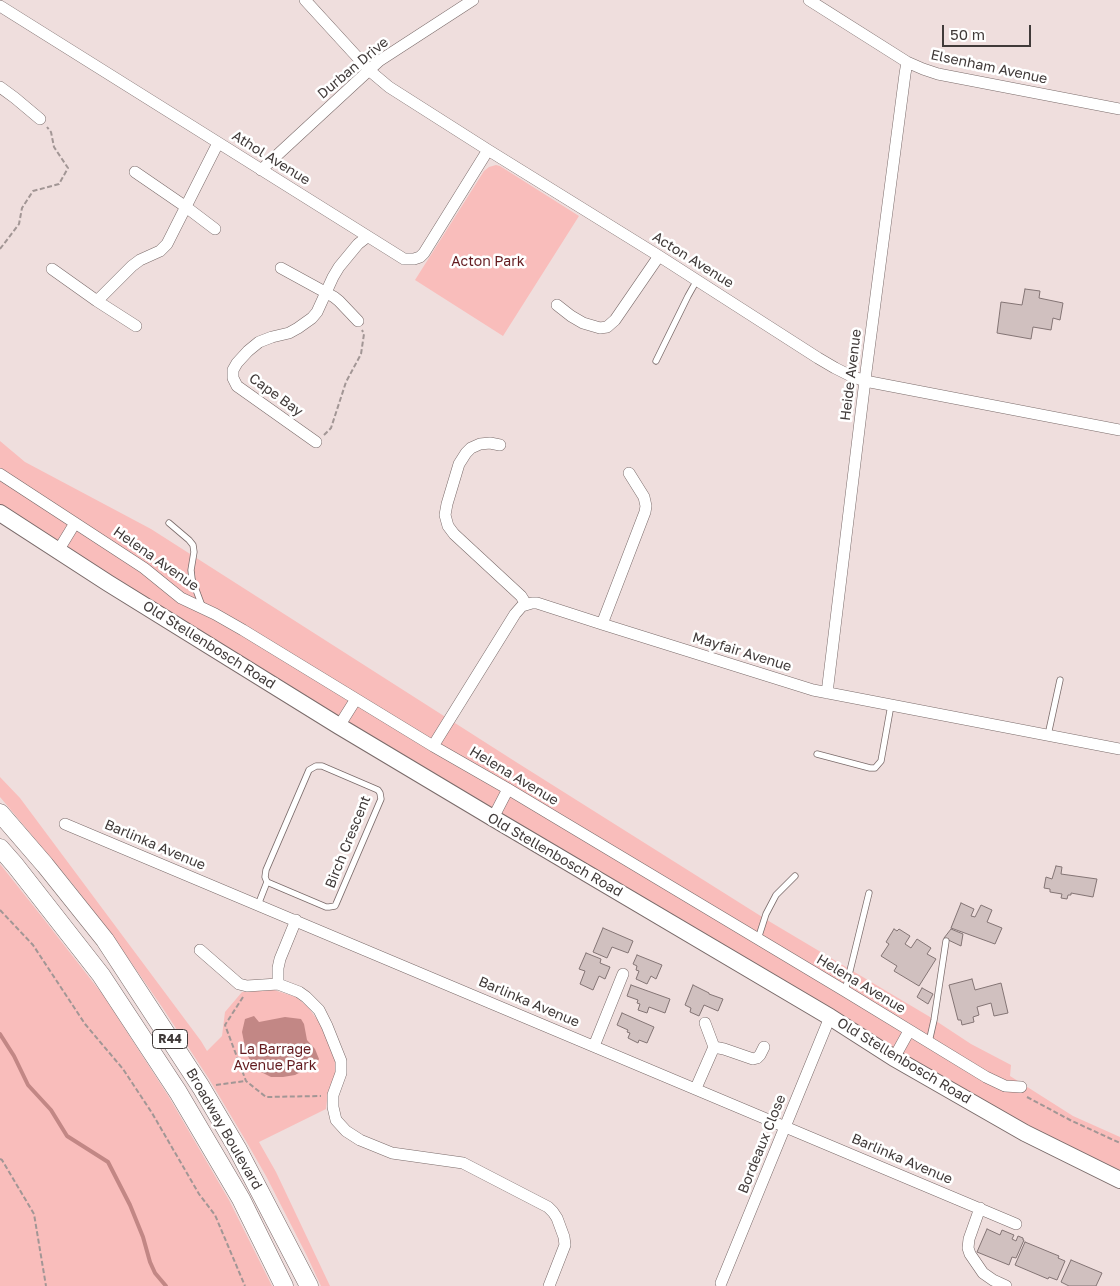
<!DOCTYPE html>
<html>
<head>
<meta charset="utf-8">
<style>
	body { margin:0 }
	#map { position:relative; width:1120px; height:1286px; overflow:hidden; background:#efdedd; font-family:"Golos Text",sans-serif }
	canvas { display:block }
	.scale { position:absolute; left:942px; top:25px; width:89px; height:22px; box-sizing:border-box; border:2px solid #403a39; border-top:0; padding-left:6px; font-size:15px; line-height:18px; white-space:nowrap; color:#403a39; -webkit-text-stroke:4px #fff; paint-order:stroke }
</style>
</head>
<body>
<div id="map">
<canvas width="1120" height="1286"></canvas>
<div class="scale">50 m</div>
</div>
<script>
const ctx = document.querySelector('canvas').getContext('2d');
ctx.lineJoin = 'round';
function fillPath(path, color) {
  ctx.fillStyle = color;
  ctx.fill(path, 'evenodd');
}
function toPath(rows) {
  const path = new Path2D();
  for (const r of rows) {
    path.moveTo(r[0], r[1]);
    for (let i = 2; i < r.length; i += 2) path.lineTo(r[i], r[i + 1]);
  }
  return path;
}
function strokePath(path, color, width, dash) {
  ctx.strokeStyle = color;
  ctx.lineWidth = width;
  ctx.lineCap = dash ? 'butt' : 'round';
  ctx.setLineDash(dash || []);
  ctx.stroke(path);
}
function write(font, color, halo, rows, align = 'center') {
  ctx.font = font + ' "Golos Text",sans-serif';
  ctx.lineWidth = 5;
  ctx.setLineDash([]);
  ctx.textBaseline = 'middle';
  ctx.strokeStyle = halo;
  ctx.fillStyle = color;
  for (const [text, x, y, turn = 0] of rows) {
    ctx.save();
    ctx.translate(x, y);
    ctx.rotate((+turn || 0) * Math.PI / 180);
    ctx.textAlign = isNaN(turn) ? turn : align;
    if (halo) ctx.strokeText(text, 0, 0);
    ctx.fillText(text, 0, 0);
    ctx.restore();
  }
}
const green = toPath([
	[496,165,500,166,579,216,503,336,415,280,484,171,489,167],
	[0,441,25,462,151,529,516,762,767,920,930,1017,971,1044,1011,1065,1010,1076,1073,1116,1120,1137,1120,1170,1046,1139,329,711,0,506],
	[0,777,20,798,201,1041,207,1051,222,1036,225,1012,242,992,274,990,296,997,308,1007,319,1022,335,1058,337,1070,328,1092,326,1109,259,1142,276,1172,330,1286,321,1286,307,1256,266,1176,246,1141,209,1079,162,1007,112,935,71,882,0,797],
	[0,864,43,918,103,995,169,1097,229,1200,272,1286,0,1286]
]);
const water = toPath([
	[254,1016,259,1022,285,1017,301,1019,304,1024,307,1040,315,1049,319,1059,316,1064,295,1075,283,1077,271,1077,259,1071,251,1062,246,1052,242,1032,245,1019]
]);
const stream = toPath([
	[0,1034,14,1056,28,1085,51,1110,67,1136,108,1162,130,1205,143,1237,150,1262,155,1273,166,1286]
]);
const building = toPath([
	[1025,289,1040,291,1039,298,1063,303,1060,320,1053,318,1051,330,1033,327,1031,339,997,333,1001,302,1022,305,1025,289],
	[1056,866,1062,867,1061,874,1097,879,1093,897,1071,893,1071,895,1068,895,1067,899,1061,898,1062,894,1050,892,1050,889,1044,888,1046,877,1052,879,1056,866],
	[961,903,974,909,971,916,975,917,981,905,992,910,987,922,1002,928,995,944,951,928,961,903],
	[603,928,633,941,628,953,612,947,607,958,593,952,603,928],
	[894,929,897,931,899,929,910,936,905,944,911,948,917,939,931,948,927,954,936,959,919,986,894,971,897,966,881,956,889,944,886,942,894,929],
	[951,929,963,934,961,946,944,938,951,929],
	[586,953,601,959,600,963,610,967,605,979,599,976,593,990,580,984,585,971,579,969,586,953],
	[637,955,662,965,656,979,651,976,647,984,636,979,639,971,636,970,637,966,633,964,637,955],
	[972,979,975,990,1001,983,1008,1013,994,1016,991,1003,977,1007,979,1015,973,1017,974,1022,962,1025,961,1020,958,1020,949,985,972,979],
	[631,985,670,999,665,1013,649,1007,647,1013,638,1010,640,1004,637,1003,638,1000,627,996,631,985],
	[693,985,709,993,709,994,723,999,718,1011,704,1005,699,1016,690,1012,691,1008,685,1005,693,985],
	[922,988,933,994,928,1004,917,997,922,988],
	[622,1013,654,1027,647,1043,639,1040,638,1043,628,1038,630,1033,627,1032,628,1030,617,1025,622,1013],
	[987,1229,1000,1235,1002,1230,1014,1235,1012,1239,1016,1241,1018,1236,1023,1238,1023,1240,1024,1240,1016,1258,1012,1257,1009,1265,977,1252,987,1229],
	[1025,1242,1059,1256,1058,1258,1065,1261,1057,1280,1049,1277,1048,1279,1015,1265,1025,1242],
	[1071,1260,1102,1273,1096,1286,1069,1286,1061,1282,1071,1260]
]);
const path = toPath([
	[0,249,19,224,22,208,33,191,59,184,68,168,54,147,51,132,47,127],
	[324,435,331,428,346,382,361,354,364,334,362,330],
	[0,910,33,945,85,1024,123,1069,152,1113,199,1194,215,1215,245,1286],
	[243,997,225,1025,246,1081,266,1097,321,1096],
	[216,1085,246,1081],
	[1027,1097,1070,1120,1120,1143],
	[0,1159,2,1160,34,1214,46,1286]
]);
const lane = toPath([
	[656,361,688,296,697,280],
	[169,523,189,540,193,545,194,552,191,570,192,579,202,606],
	[1048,735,1060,680],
	[817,754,870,768,875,768,881,761,891,705],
	[258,905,267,882,265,877,266,870,309,770,316,766,322,766,378,790,380,793,381,799,336,904,335,906,329,907,326,907,267,882],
	[758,939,766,914,776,895,795,876],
	[845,991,869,893],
	[929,1042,934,1020,946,941]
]);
const street = toPath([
	[305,0,370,71,389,87,488,150,659,256,818,358,835,368,851,376,865,381,1120,430],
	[809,0,907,62,923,69,938,74,1120,109],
	[0,6,404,259,414,259,420,257,424,253,488,150],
	[0,87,15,98,40,119],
	[261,170,379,61,473,0],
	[135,172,186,207,215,229],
	[281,268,334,297,339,301,358,321],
	[52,269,97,301,136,326],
	[97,301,132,266,140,260,160,251,167,244,218,143],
	[557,305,571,316,583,323,600,328,607,327,615,320,659,256],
	[316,442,237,386,233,378,233,370,237,363,248,351,259,342,272,337,289,333,298,328,312,318,317,312,333,277,339,267,358,244,367,237],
	[500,445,490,443,480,444,471,448,466,453,459,464,447,504,445,515,448,526,454,534,521,596,526,604],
	[0,474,144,568,181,598,215,614,243,630,433,746,508,789,845,991,986,1077,1005,1086,1021,1087],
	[58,551,75,523],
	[602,624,645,512,646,506,644,497,629,473],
	[827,693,866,372,905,74,907,62],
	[339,726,356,699],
	[433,746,515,614,522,606,532,603,537,603,602,624,813,690,1120,749],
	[493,818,508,789],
	[65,824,1016,1224],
	[200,950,239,984,247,986,278,984,299,992,306,997,319,1010,327,1026,341,1061,341,1073,333,1095,333,1107,336,1120,346,1131,360,1140,392,1153,463,1163,548,1207,553,1212,557,1218,564,1237,565,1245,549,1286],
	[278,984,278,968,280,959,296,920],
	[594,1046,623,974],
	[714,1047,724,1049,753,1059,757,1058,760,1055,764,1047],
	[894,1058,909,1031],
	[696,1088,714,1047,705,1023],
	[980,1208,969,1239,968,1248,970,1254,983,1273,993,1280,1006,1286],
	[721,1283,830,1017]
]);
const secondary = toPath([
	[0,513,108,583,339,726,493,818,830,1017,894,1058,1025,1133,1120,1180]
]);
const primary = toPath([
	[0,813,45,865,105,940,201,1087,237,1148,309,1286],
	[0,848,15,865,101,975,178,1092,241,1199,284,1286]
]);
const shields = [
	[170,1039,35]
];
const shieldNames = [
	["R44",170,1039]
];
const streetNames = [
	["Elsenham Avenue",989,67,12],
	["Durban Drive",353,68,-40],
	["Athol Avenue",271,158,32],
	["Acton Avenue",693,260,32],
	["Heide Avenue",851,375,-83],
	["Cape Bay",276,395,36],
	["Helena Avenue",156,559,35],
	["Old Stellenbosch Road",209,645,32],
	["Mayfair Avenue",742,652,17],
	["Helena Avenue",514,776,31],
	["Birch Crescent",348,842,-68],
	["Barlinka Avenue",155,845,23],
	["Old Stellenbosch Road",555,855,30],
	["Helena Avenue",861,984,31],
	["Barlinka Avenue",529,1002,23],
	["Old Stellenbosch Road",904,1061,31],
	["Broadway Boulevard",224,1129,60],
	["Bordeaux Close",762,1144,-68],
	["Barlinka Avenue",902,1159,23]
];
const parkNames = [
	["Acton Park",488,262],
	["La Barrage",275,1050],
	["Avenue Park",275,1066]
];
fillPath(green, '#f9bdbb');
fillPath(water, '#c28785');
strokePath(stream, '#c28785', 4);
fillPath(building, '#d0c0bf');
strokePath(building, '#837474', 1);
strokePath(lane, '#7a6b6a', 7);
strokePath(street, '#7a6b6a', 12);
strokePath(secondary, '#7a6b6a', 18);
strokePath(primary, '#7a6b6a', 19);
strokePath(path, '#a29695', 2, [5, 2.5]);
strokePath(lane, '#fff', 5.5);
strokePath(street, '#fff', 11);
strokePath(secondary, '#fff', 16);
strokePath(primary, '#fff', 18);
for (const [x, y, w] of shields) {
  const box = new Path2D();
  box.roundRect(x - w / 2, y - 9.5, w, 19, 4);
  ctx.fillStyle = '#fff';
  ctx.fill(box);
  strokePath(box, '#403a39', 1);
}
write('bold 12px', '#403a39', null, shieldNames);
write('14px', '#403a39', '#fff', streetNames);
write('14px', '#631b1f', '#fff', parkNames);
</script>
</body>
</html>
